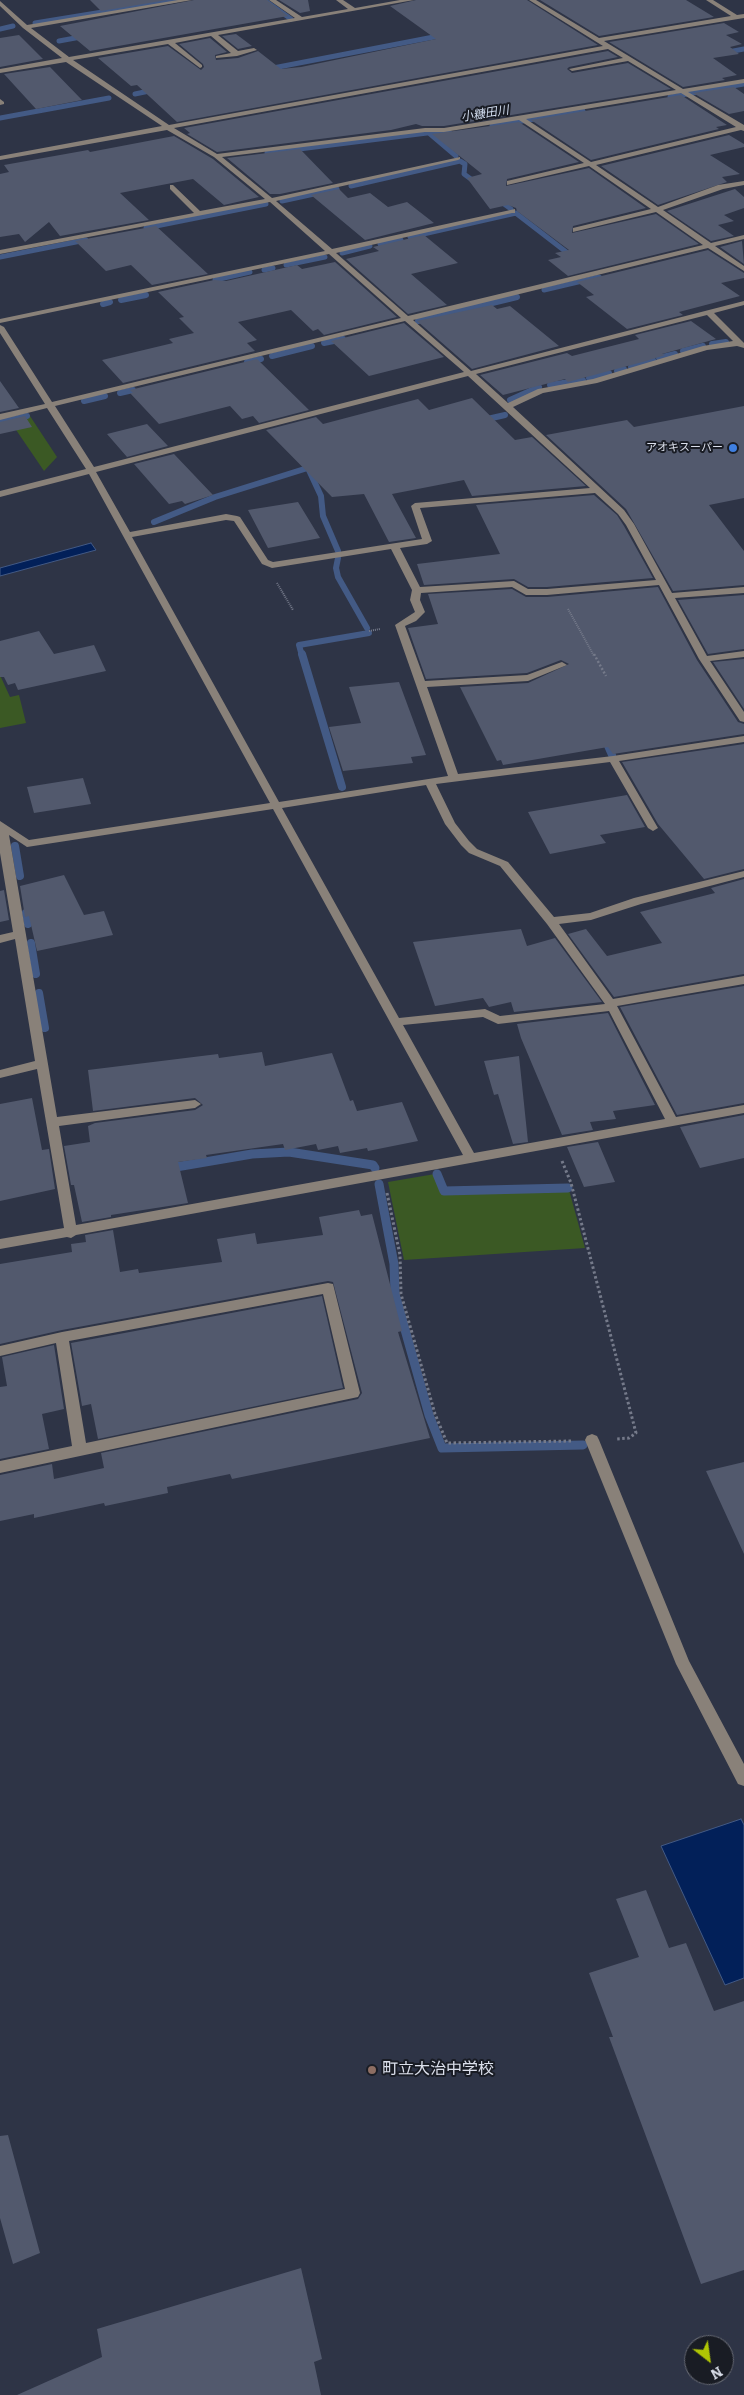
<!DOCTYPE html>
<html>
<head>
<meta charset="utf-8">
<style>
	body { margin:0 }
	#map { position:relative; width:744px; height:2395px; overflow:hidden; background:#2e3446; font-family:Bitter,serif }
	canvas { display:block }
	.north { position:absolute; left:684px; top:2335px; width:50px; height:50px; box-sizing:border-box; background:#191c24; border:1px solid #676a74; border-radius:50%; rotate:150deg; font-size:14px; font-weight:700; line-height:20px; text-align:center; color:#dce0ec }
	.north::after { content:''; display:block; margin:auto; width:18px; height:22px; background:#afc504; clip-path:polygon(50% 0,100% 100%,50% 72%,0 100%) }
</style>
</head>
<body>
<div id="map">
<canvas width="744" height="2395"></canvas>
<div class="north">N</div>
</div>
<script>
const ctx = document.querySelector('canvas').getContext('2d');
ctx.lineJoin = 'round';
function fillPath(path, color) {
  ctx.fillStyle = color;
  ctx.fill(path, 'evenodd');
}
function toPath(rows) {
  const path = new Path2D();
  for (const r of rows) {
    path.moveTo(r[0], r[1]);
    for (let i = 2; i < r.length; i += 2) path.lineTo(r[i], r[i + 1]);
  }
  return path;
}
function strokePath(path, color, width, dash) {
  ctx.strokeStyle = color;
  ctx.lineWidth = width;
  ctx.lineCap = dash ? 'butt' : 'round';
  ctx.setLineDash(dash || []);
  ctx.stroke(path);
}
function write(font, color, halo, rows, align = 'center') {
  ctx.font = font + ' Bitter,"Noto Sans JP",serif';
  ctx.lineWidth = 4;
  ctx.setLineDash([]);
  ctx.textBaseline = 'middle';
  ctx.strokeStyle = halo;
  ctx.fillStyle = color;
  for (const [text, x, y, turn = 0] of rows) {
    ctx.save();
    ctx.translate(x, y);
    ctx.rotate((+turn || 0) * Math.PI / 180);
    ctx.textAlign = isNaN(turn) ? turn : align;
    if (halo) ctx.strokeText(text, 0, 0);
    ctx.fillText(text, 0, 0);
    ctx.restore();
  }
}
const green = toPath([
	[30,416,57,457,44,471,10,421],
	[0,675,10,697,19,695,26,723,0,728],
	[435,1174,443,1193,569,1190,585,1248,404,1260,388,1182]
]);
const water = toPath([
	[91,543,96,550,0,576,0,568,91,543],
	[741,1819,744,1825,744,1978,725,1985,661,1846,741,1819]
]);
const streamFar3 = toPath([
	[264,0,291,19],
	[35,23,176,0],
	[0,29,13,26],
	[59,41,86,36],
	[723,53,744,49],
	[268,69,444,35],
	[135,94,154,90],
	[670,97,744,84],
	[0,118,109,98],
	[492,126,583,111],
	[429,133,456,156],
	[267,153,427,133,450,133],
	[351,186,460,161,465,164,464,174,479,185],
	[497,199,511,209],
	[282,201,337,189],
	[517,214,574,258],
	[146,228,266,204],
	[410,237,516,213],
	[380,244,401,240],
	[342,253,370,246],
	[0,257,86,240],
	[286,265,325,257],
	[264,270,273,268],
	[215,280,250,272],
	[544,290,599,277,607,283]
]);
const streamFar2 = toPath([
	[121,300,146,295],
	[103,304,110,302],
	[418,321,517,297],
	[324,343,343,339],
	[712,344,726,342],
	[683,351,703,346],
	[272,356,312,346],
	[659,358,675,354],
	[247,362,261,359],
	[631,367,653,360],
	[617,371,624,369],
	[589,378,609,373],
	[550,385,583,380],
	[120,393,133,390],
	[510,400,539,387],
	[84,401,105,396],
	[483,420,505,415],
	[0,422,27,416],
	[308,468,321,496,323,516,338,551],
	[154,522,215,497,314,466],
	[338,558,336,568,338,577,367,628],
	[302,656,299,645,369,633]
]);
const streamFar1 = toPath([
	[302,654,342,787],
	[605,739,612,755],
	[15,846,20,876],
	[26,913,28,924],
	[31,943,36,974],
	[39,993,45,1028]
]);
const stream = toPath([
	[170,1168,252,1154,289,1152,373,1165,375,1168],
	[437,1174,444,1191,568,1188],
	[379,1184,394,1264,395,1294,429,1415,442,1448,583,1445]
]);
const building = toPath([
	[90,0,167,0,101,11],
	[194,0,267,0,288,16,90,51,60,26],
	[279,0,308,0,310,11,300,13],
	[416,0,527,0,598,45,177,122,137,85,131,86,98,58,168,46,201,70,204,67,203,64,179,44,210,38,227,52,215,55,216,60,238,58,258,51,281,69,301,67,436,39,390,6],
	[540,0,686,0,714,17,599,36],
	[724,23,739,32,726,35,742,44,730,47,739,54,713,58,737,75,722,78,725,80,683,87,609,42],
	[236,34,252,46,238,49,222,36],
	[19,35,43,59,0,67,0,38],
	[608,51,618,57,569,67,567,69,572,73,628,63,671,89,444,126,422,126,416,124,391,130,217,152,187,134,190,133,184,128],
	[50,67,82,100,36,109,4,74],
	[734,87,744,94,744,111,729,114,693,93],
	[681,95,727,125,716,127,719,129,591,160,531,120],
	[519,122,579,162,507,179,506,186,589,168,646,208,573,226,572,233,656,214,699,244,568,276,548,260,561,257,555,253,569,250,517,211,516,208,508,205,490,209,467,178,482,174,432,134],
	[729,135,744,144,744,147,710,155,740,174,722,177,727,182,658,205,601,166],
	[174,136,213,159,259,197,224,205,193,179,120,193,149,220,60,236,49,222,25,242,19,234,0,237,0,174,9,172,4,165,88,150,90,152],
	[300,149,333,183,280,194,270,194,227,158],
	[339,189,348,198,370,193,388,207,407,202,434,223,365,240,311,195],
	[735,189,744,197,744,208,724,215,734,221,718,225,734,236,711,241,667,211],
	[156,226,208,274,152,285,131,265,106,271,75,241],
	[424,235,458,263,411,274,447,305,408,314,346,259,379,251,373,247],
	[742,241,744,264,720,247],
	[708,250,744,273,744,278,721,283,740,296,679,312,683,315,627,329,586,297,594,295,577,282],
	[335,262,397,317,324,335,318,329,313,331,291,310,238,322,257,340,247,343,255,351,123,383,102,360,173,343,169,339,194,333,179,318,184,317,158,292,214,280,226,281,297,265,302,269],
	[492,305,497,309,510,306,559,346,472,369,417,321],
	[691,321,716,339,662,354,665,355,646,361,568,382,565,379,503,395,480,375,567,353,572,356,639,339,635,335],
	[404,323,444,357,369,376,331,341],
	[257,359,309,410,259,423,253,416,242,419,230,406,159,424,130,393,133,393,130,390],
	[0,381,19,408,0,412],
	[472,398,515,440,532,437,586,486,472,496,464,480,392,494,416,538,389,542,364,494,332,497,266,430,316,417,323,424,418,399,429,410],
	[744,406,744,498,709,505,744,551,744,585,673,591,626,509,546,435,627,420,634,427],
	[25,416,32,427,0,434,0,422],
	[147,424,168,446,127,457,107,434],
	[174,454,213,495,185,504,182,501,169,504,134,464],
	[594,495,617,515,624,526,653,578,547,587,528,587,514,579,424,585,417,564,500,554,476,505],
	[298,502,320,538,268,548,248,510],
	[658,587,697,660,738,722,744,724,744,734,613,754,608,747,503,765,501,760,497,761,460,687,528,683,569,664,561,660,527,673,426,679,408,628,438,624,428,594,512,589,526,597,547,597],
	[744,595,744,649,708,654,678,600],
	[39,631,54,654,94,645,106,671,18,690,15,683,8,685,4,677,0,677,0,641],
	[744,659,744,709,713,662],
	[399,682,426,755,411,757,413,763,343,771,329,727,361,723,349,687],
	[744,744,744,869,704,879,658,824,622,762],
	[83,778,91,804,34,813,27,787],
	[627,795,645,827,600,835,606,843,550,854,528,812],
	[64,875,84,915,104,911,113,935,37,951,29,916,25,917,20,886],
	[744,879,744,974,614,997,568,934,586,929,607,956,662,943,640,912,715,893,711,888],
	[4,890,9,920,0,922,0,891],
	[521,929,527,946,555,938,602,1002,514,1012,511,1002,489,1007,483,998,435,1006,413,942],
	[744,986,744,1103,677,1115,620,1007],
	[608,1013,655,1105,613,1111,616,1119,590,1122,593,1130,562,1135,521,1038,517,1024],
	[262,1052,265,1066,332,1053,350,1101,353,1100,357,1111,402,1102,418,1141,368,1151,367,1148,340,1153,338,1146,318,1150,316,1144,285,1150,283,1144,206,1155,207,1158,178,1162,188,1203,111,1215,111,1217,82,1222,74,1185,71,1185,64,1146,90,1142,88,1126,95,1123,195,1110,203,1105,195,1098,93,1111,88,1070,218,1054,219,1058],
	[519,1056,528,1142,513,1144,498,1094,494,1095,484,1061],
	[32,1098,42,1150,49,1149,55,1189,0,1201,0,1104],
	[744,1115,744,1158,700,1168,680,1127],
	[598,1142,615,1182,584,1187,567,1147],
	[359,1210,361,1216,372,1214,402,1331,398,1332,430,1438,232,1479,230,1474,167,1487,168,1493,105,1506,104,1503,34,1518,34,1514,0,1521,0,1475,52,1464,54,1479,104,1468,101,1453,358,1399,362,1393,333,1282,328,1281,62,1330,0,1344,0,1264,72,1252,71,1244,86,1242,85,1235,113,1230,120,1272,138,1269,139,1273,222,1262,217,1239,255,1233,257,1244,323,1235,319,1217],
	[322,1296,343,1388,98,1439,91,1404,82,1406,71,1343],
	[54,1345,64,1409,42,1414,49,1449,0,1459,0,1387,7,1386,2,1357],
	[744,1462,744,1554,706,1471],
	[646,1890,669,1948,686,1943,714,2011,744,2001,744,2270,701,2284,609,2037,613,2037,589,1973,639,1957,616,1899],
	[8,2135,40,2253,13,2264,0,2218,0,2136],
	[301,2268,322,2359,314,2362,321,2395,17,2395,102,2357,97,2329]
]);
const pathFar2 = toPath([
	[277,583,293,610],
	[568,609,594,656],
	[369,631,380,629]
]);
const pathFar1 = toPath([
	[594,654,606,676]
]);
const path = toPath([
	[562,1161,571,1183,636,1433,629,1438,616,1439],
	[387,1193,400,1255,401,1294,435,1414,447,1443,572,1441]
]);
const minor = toPath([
	[178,0,192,0,31,28,69,57,295,18,269,0,276,0,302,17,348,9,336,0,343,0,355,8,400,0,414,0,218,35,238,51,254,48,257,50,237,56,216,58,216,56,231,53,211,36,175,43,202,65,202,67,200,68,168,44,73,60,169,125,603,46,529,0,536,0,599,38,731,16,706,0,713,0,737,15,744,14,744,18,604,41,683,89,744,79,744,83,688,92,744,125,744,131,741,130,596,165,658,207,718,185,744,181,744,185,723,189,663,210,711,243,744,235,744,239,715,246,744,266,744,271,708,248,413,320,471,371,744,301,744,305,714,313,744,343,744,348,737,346,707,350,597,383,543,393,513,407,624,510,634,524,672,593,744,587,744,593,675,598,707,656,744,651,744,657,710,661,744,712,744,722,740,721,699,659,659,585,547,595,526,595,512,587,421,593,420,600,425,612,416,621,405,626,425,681,527,675,559,663,562,662,567,665,528,681,427,687,458,774,613,756,744,736,744,742,619,761,658,828,653,831,648,828,610,762,436,784,455,823,469,841,477,849,508,862,554,917,590,913,634,898,744,871,744,877,641,904,591,920,559,924,613,999,744,976,744,984,617,1006,676,1117,744,1105,744,1113,76,1235,71,1238,67,1237,0,1249,0,1239,64,1228,37,1069,0,1078,0,1070,35,1061,15,939,0,943,0,935,13,932,0,853,0,821,29,840,270,803,89,474,0,497,0,491,86,469,47,408,0,420,0,414,45,404,0,333,0,325,4,327,52,402,401,318,329,254,0,323,0,319,325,251,270,202,0,254,0,250,194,213,170,189,170,185,173,185,200,211,265,199,214,157,167,130,0,160,0,156,162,126,66,62,0,73,0,69,62,58,23,28,0,6,0,1,27,25,178,0],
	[608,49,623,58,569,69,572,71,628,61,676,90,444,128,425,128,217,154,174,128,608,49],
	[681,93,736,127,591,162,526,119,681,93],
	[519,120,584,163,507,181,507,185,589,166,651,209,573,228,573,232,656,212,703,245,408,316,336,253,512,213,515,213,515,209,332,249,276,201,458,160,460,159,460,157,272,198,222,157,425,132,444,132,519,120],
	[707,315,733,341,703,346,593,379,538,389,508,403,476,374,707,315],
	[405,321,464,372,94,467,55,406,405,321],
	[468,376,590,488,415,503,411,506,422,539,273,562,268,560,240,517,237,516,226,514,130,532,96,472,468,376],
	[595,493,618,514,626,525,656,580,547,589,528,589,514,581,420,587,400,548,427,544,432,541,420,508,595,493],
	[226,520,234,521,262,564,272,568,391,549,412,590,410,600,415,612,395,625,448,776,279,802,132,537,226,520],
	[426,785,445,824,461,845,469,853,500,866,547,924,605,1004,500,1016,485,1009,399,1018,282,808,426,785],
	[273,809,463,1155,76,1225,59,1126,195,1108,201,1104,195,1100,57,1117,9,835,27,847,273,809],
	[609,1011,665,1119,474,1153,403,1025,483,1017,498,1024,609,1011],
	[0,99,4,102,4,104,0,105,0,99],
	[328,1283,333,1284,334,1288,360,1393,358,1397,0,1473,0,1461,72,1446,56,1343,0,1356,0,1346,62,1332,328,1283],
	[323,1294,345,1389,86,1443,69,1341,323,1294],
	[592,1434,597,1436,599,1440,689,1661,744,1764,744,1786,738,1784,676,1664,585,1440,587,1436,592,1434]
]);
const markers = [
	[733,448,5,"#3f7fe0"],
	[372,2070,5,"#8d6e63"]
];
const farPoinames = [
	["アオキスーパー",723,448]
];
const farWaternames = [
	["小糠田川",485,114,-9]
];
const nearPoinames = [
	["町立大治中学校",382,2070]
];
fillPath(green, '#3b5924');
fillPath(water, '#022059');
strokePath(water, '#435a85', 1);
strokePath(streamFar3, '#435a85', 5);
strokePath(streamFar2, '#435a85', 6);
strokePath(streamFar1, '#435a85', 8);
strokePath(stream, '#435a85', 9);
fillPath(building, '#52596d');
strokePath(pathFar2, '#757a8a', 2, [1, 1]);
strokePath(pathFar1, '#757a8a', 2.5, [2, 2]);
strokePath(path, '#757a8a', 3, [2.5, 2.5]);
fillPath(minor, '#898179');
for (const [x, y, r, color] of markers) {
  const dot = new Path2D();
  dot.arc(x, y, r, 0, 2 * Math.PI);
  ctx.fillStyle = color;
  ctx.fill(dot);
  strokePath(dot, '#191c24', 2);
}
write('11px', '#dce0ec', '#191c24', farPoinames, 'right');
write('italic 12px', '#d2ddef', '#191c24', farWaternames);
write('16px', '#dce0ec', '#191c24', nearPoinames, 'left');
</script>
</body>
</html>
